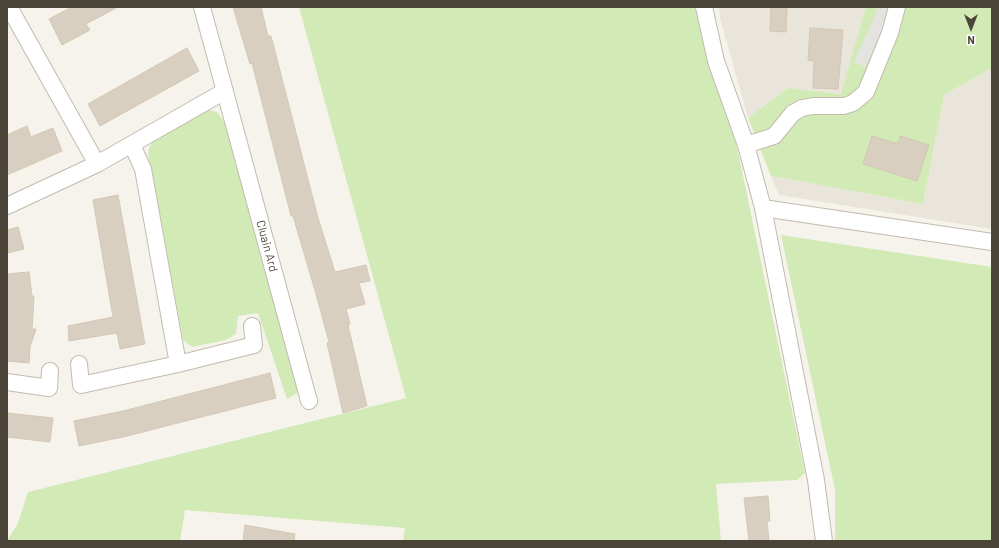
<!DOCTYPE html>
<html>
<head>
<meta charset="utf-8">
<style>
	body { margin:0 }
	#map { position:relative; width:999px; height:548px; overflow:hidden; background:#f6f3ec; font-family:Barlow,sans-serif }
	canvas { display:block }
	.frame { position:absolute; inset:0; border:8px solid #4b4439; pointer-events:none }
	.north { position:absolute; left:951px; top:8px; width:40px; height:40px; -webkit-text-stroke:3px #fff; paint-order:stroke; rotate:180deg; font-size:11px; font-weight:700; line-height:16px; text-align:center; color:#4b4439 }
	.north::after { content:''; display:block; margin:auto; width:14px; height:18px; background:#4b4439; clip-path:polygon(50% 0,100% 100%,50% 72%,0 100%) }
</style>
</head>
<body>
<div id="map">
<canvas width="999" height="548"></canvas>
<div class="frame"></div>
<div class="north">N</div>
</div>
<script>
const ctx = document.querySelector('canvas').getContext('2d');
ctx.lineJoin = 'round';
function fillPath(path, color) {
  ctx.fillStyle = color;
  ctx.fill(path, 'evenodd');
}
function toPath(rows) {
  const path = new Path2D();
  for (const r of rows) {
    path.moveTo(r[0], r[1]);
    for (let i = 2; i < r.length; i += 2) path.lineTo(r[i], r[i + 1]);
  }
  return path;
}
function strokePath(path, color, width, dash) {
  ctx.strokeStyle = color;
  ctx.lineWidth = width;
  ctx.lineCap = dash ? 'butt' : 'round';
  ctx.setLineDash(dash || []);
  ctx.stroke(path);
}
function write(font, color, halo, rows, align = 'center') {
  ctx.font = font + ' Barlow,sans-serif';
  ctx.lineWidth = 3;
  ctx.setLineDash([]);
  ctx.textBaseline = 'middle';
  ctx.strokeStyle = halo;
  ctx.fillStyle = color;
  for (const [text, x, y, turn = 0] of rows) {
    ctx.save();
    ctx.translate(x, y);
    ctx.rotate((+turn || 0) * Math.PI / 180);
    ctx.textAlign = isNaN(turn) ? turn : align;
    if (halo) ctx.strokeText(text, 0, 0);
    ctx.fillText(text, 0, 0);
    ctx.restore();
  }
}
const residential = toPath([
	[719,7,866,7,842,94,788,88,748,118,720,18],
	[992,68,992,229,779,195,771,176,923,204,944,95]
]);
const green = toPath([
	[299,7,697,7,707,58,731,118,805,473,797,480,716,484,721,541,403,541,405,528,185,510,180,541,7,541,18,523,28,492,406,398],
	[866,7,992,7,992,68,944,95,923,204,771,176,748,118,788,88,841,94],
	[203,109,217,112,226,124,298,390,296,394,287,399,258,313,238,316,236,334,226,340,192,347,183,340,148,154,149,148,155,138],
	[781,235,992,267,992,541,835,541,835,490]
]);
const parking = toPath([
	[877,7,889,7,886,21,865,67,854,62,874,18]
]);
const building = toPath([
	[72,7,118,7,86,24,90,30,62,45,49,19,72,7],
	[233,7,261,7,268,36,271,36,318,218,335,272,366,265,370,281,359,283,365,304,346,309,350,324,348,325,367,406,343,413,327,343,329,342,316,294,293,216,291,216,252,63,250,64,233,7],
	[771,7,787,7,786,32,770,31,771,7],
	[810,28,843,30,838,89,813,88,814,61,808,60,810,28],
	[187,48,199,71,100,126,88,104,187,48],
	[27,126,31,137,53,128,62,151,7,175,7,135,27,126],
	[872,136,898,144,900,136,929,145,917,181,863,164,872,136],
	[118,195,145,344,120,349,117,333,69,341,68,326,113,317,93,200,118,195],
	[18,227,24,249,7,253,7,230,18,227],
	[29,272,32,296,34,296,32,329,36,329,30,347,29,363,7,361,7,274,29,272],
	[270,373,276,398,123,437,79,446,74,421,123,411,270,373],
	[7,413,53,418,50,442,7,437,7,413],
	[768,496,770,521,767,521,769,541,749,541,744,498,768,496],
	[245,525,295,534,294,541,243,541,245,525]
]);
const minor = toPath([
	[9,7,97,164],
	[202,7,309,401],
	[704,7,716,61,746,145,763,208,816,480,824,541],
	[132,145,143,169,178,364],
	[746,145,774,136,793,113,802,108,813,106,844,106,853,103,866,92,890,33,897,7],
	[7,206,97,164,225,91],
	[763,208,992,242],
	[79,364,81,385,178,364,254,345,252,326],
	[7,382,49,388,50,371]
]);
const streetNames = [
	["Cluain Ard",267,246,75]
];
fillPath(residential, '#eae5da');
fillPath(green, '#d2eab5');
fillPath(parking, '#e5e3e0');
fillPath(building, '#d8cfc1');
strokePath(building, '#d3c7b4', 1);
strokePath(minor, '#c2bbae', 18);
strokePath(minor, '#fff', 16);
write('12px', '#4b4439', '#fff', streetNames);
</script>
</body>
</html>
